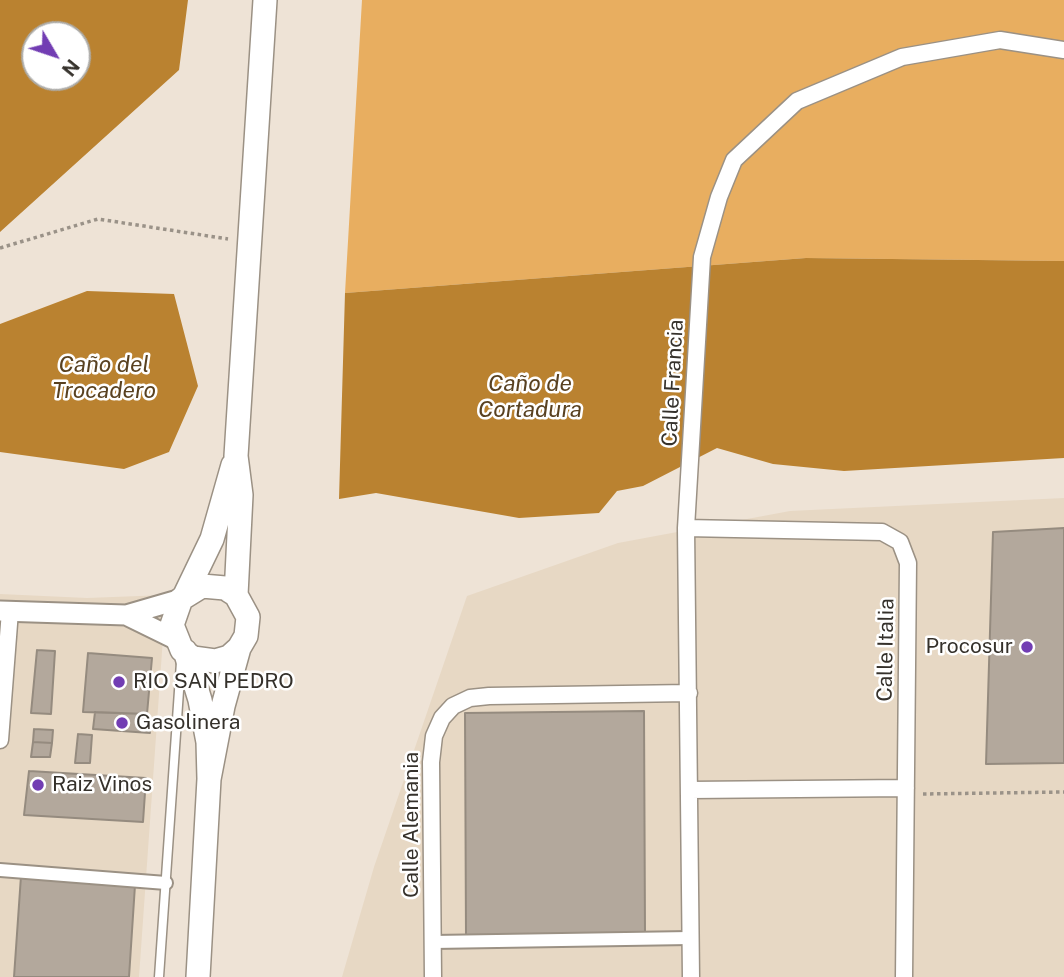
<!DOCTYPE html>
<html>
<head>
<meta charset="utf-8">
<style>
	body { margin:0 }
	#map { position:relative; width:1064px; height:977px; overflow:hidden; background:#eee3d6; font-family:"Public Sans",sans-serif }
	canvas { display:block }
	.north { position:absolute; left:21px; top:21px; width:70px; height:70px; box-sizing:border-box; background:#fff; border:2px solid #aeadaa; border-radius:50%; rotate:129deg; font-size:19px; font-weight:700; line-height:28px; text-align:center; color:#35312b }
	.north::after { content:''; display:block; margin:auto; width:24px; height:32px; background:#723db3; clip-path:polygon(50% 0,100% 100%,50% 72%,0 100%) }
</style>
</head>
<body>
<div id="map">
<canvas width="1064" height="977"></canvas>
<div class="north">N</div>
</div>
<script>
const ctx = document.querySelector('canvas').getContext('2d');
ctx.lineJoin = 'round';
function fillPath(path, color) {
  ctx.fillStyle = color;
  ctx.fill(path, 'evenodd');
}
function toPath(rows) {
  const path = new Path2D();
  for (const r of rows) {
    path.moveTo(r[0], r[1]);
    for (let i = 2; i < r.length; i += 2) path.lineTo(r[i], r[i + 1]);
  }
  return path;
}
function strokePath(path, color, width, dash) {
  ctx.strokeStyle = color;
  ctx.lineWidth = width;
  ctx.lineCap = dash ? 'butt' : 'round';
  ctx.setLineDash(dash || []);
  ctx.stroke(path);
}
function write(font, color, halo, rows, align = 'center') {
  ctx.font = font + ' "Public Sans",sans-serif';
  ctx.lineWidth = 5;
  ctx.setLineDash([]);
  ctx.textBaseline = 'middle';
  ctx.strokeStyle = halo;
  ctx.fillStyle = color;
  for (const [text, x, y, turn = 0] of rows) {
    ctx.save();
    ctx.translate(x, y);
    ctx.rotate((+turn || 0) * Math.PI / 180);
    ctx.textAlign = isNaN(turn) ? turn : align;
    if (halo) ctx.strokeText(text, 0, 0);
    ctx.fillText(text, 0, 0);
    ctx.restore();
  }
}
const built = toPath([
	[1064,498,1064,977,342,977,374,867,467,596,618,543,790,511],
	[0,594,87,598,166,595,139,977,0,977]
]);
const green = toPath([
	[362,0,1064,0,1064,261,806,258,345,293]
]);
const water = toPath([
	[0,0,188,0,179,70,0,232],
	[77,35,77,77,35,77,35,35],
	[806,258,1064,261,1064,458,844,471,773,464,717,448,643,486,617,491,599,513,519,518,376,493,339,499,345,293],
	[87,291,174,294,198,386,169,452,124,469,0,452,0,324]
]);
const building = toPath([
	[1064,528,1064,763,986,764,993,532,1064,528],
	[37,650,55,651,51,714,31,713,37,650],
	[88,653,152,658,147,714,83,712,88,653],
	[644,711,645,935,466,936,465,713,644,711],
	[95,712,147,714,150,733,93,729,95,712],
	[34,729,53,730,52,743,33,742,34,729],
	[78,734,92,735,90,763,75,763,78,734],
	[33,742,52,743,50,757,31,757,33,742],
	[29,771,146,778,143,822,24,815,29,771],
	[21,876,135,885,129,977,14,977,21,876]
]);
const path = toPath([
	[0,248,98,219,228,239],
	[923,794,1064,792]
]);
const service = toPath([
	[159,977,181,662]
]);
const pedestrian = toPath([
	[0,870,166,883],
	[433,942,690,938]
]);
const minor = toPath([
	[686,528,882,532,900,542,908,563,904,977],
	[0,740,10,611],
	[690,790,906,788],
	[433,977,431,762,434,736,442,718,453,706,470,698,489,696,689,693],
	[691,977,686,528,702,257,719,197,734,160,797,101,902,57,1000,40,1064,50]
]);
const tertiary = toPath([
	[0,611,126,615,181,599],
	[126,615,175,639]
]);
const secondary = toPath([
	[185,595,212,539,233,465],
	[236,595,241,495,236,456,265,0],
	[185,651,200,700,208,742,209,779,198,977],
	[209,779,223,706,239,648,246,636,248,617,236,595,225,588,202,586,181,599,172,625,182,650,193,658,215,661,229,657,239,648]
]);
const markers = [
	[1027,647,7,"#723db3"],
	[119,682,7,"#723db3"],
	[122,723,7,"#723db3"],
	[38,785,7,"#723db3"]
];
const streetNames = [
	["Calle Francia",673,383,-87],
	["Calle Italia",886,650,-89],
	["Calle Alemania",412,825,-90]
];
const poiNames = [
	["Procosur",1013,647,"right"],
	["RIO SAN PEDRO",133,682],
	["Gasolinera",136,723],
	["Raiz Vinos",52,785]
];
const waterNames = [
	["Caño del",104,365],
	["Trocadero",104,391],
	["Caño de",530,384],
	["Cortadura",530,410]
];
fillPath(built, '#e7d8c4');
fillPath(green, '#e8ae60');
fillPath(water, '#ba8230');
fillPath(building, '#b3a89c');
strokePath(building, '#958b7f', 2);
strokePath(service, '#9b9184', 11);
strokePath(pedestrian, '#9b9184', 16);
strokePath(minor, '#9b9184', 19);
strokePath(tertiary, '#9b9184', 23);
strokePath(secondary, '#9b9184', 26);
strokePath(path, '#9a9288', 3.5, [3.5, 3.5]);
strokePath(service, '#fff', 8);
strokePath(pedestrian, '#fff', 12);
strokePath(minor, '#fff', 16);
strokePath(tertiary, '#fff', 19);
strokePath(secondary, '#fff', 23);
for (const [x, y, r, color] of markers) {
  const dot = new Path2D();
  dot.arc(x, y, r, 0, 2 * Math.PI);
  ctx.fillStyle = color;
  ctx.fill(dot);
  strokePath(dot, '#fff', 2.5);
}
write('21px', '#35312b', '#fff', streetNames);
write('21px', '#35312b', '#fff', poiNames, 'left');
write('italic 23px', '#594120', '#fff', waterNames);
</script>
</body>
</html>
